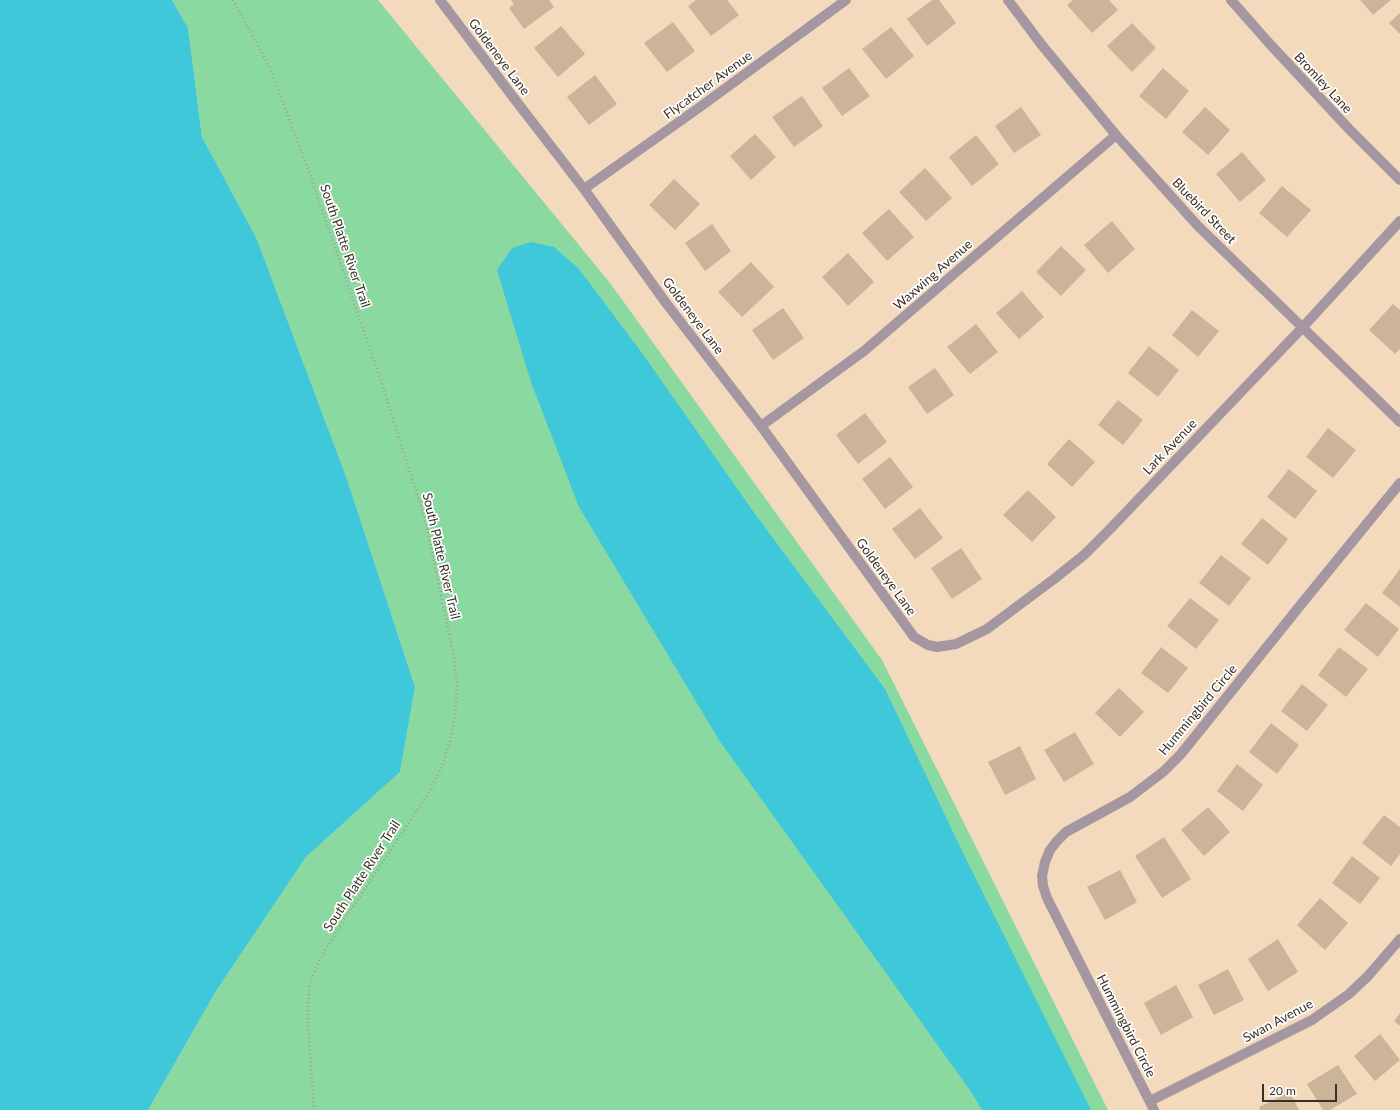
<!DOCTYPE html>
<html>
<head>
<meta charset="utf-8">
<style>
	body { margin:0 }
	#map { position:relative; width:1400px; height:1110px; overflow:hidden; background:#f3dabd; font-family:Lato,sans-serif }
	canvas { display:block }
	.scale { position:absolute; left:1262px; top:1084px; width:75px; height:18px; box-sizing:border-box; border:2px solid #393025; border-top:0; padding-left:5px; font-size:12px; line-height:14px; white-space:nowrap; color:#393025; -webkit-text-stroke:3px #fff; paint-order:stroke }
</style>
</head>
<body>
<div id="map">
<canvas width="1400" height="1110"></canvas>
<div class="scale">20 m</div>
</div>
<script>
const ctx = document.querySelector('canvas').getContext('2d');
ctx.lineJoin = 'round';
function fillPath(path, color) {
  ctx.fillStyle = color;
  ctx.fill(path, 'evenodd');
}
function toPath(rows) {
  const path = new Path2D();
  for (const r of rows) {
    path.moveTo(r[0], r[1]);
    for (let i = 2; i < r.length; i += 2) path.lineTo(r[i], r[i + 1]);
  }
  return path;
}
function strokePath(path, color, width, dash) {
  ctx.strokeStyle = color;
  ctx.lineWidth = width;
  ctx.lineCap = dash ? 'butt' : 'round';
  ctx.setLineDash(dash || []);
  ctx.stroke(path);
}
function write(font, color, halo, rows, align = 'center') {
  ctx.font = font + ' Lato,sans-serif';
  ctx.lineWidth = 3.5;
  ctx.setLineDash([]);
  ctx.textBaseline = 'middle';
  ctx.strokeStyle = halo;
  ctx.fillStyle = color;
  for (const [text, x, y, turn = 0] of rows) {
    ctx.save();
    ctx.translate(x, y);
    ctx.rotate((+turn || 0) * Math.PI / 180);
    ctx.textAlign = isNaN(turn) ? turn : align;
    if (halo) ctx.strokeText(text, 0, 0);
    ctx.fillText(text, 0, 0);
    ctx.restore();
  }
}
const green = toPath([
	[172,0,378,0,610,283,882,660,1108,1110,148,1110,216,991,306,857,400,772,415,687,347,479,256,237,202,137,188,28]
]);
const water = toPath([
	[0,0,172,0,188,28,202,137,256,237,347,479,415,687,400,772,306,857,216,991,148,1110,0,1110],
	[531,242,554,247,579,269,642,353,755,514,885,689,963,853,1091,1110,982,1110,972,1093,719,740,579,507,531,382,497,270,512,248]
]);
const building = toPath([
	[511,0,549,0,554,7,524,29,509,8,514,4],
	[696,0,727,0,739,15,711,36,688,6],
	[932,0,939,0,956,23,927,46,907,19],
	[1073,0,1109,0,1118,10,1092,33,1067,5],
	[1360,0,1391,0,1373,15],
	[1400,13,1400,34,1389,23],
	[673,22,695,51,667,72,644,43],
	[1132,23,1156,48,1132,72,1107,46],
	[561,26,585,54,558,77,534,48],
	[891,27,914,56,886,79,862,49],
	[849,68,870,96,842,116,822,88],
	[1163,68,1189,91,1166,119,1139,96],
	[595,75,617,104,589,125,567,97],
	[802,96,823,126,794,147,772,117],
	[1021,107,1041,135,1014,153,995,126],
	[1205,107,1230,130,1208,155,1182,132],
	[755,134,776,157,751,180,730,156],
	[976,135,999,164,972,186,949,157],
	[1242,152,1266,180,1240,202,1216,174],
	[925,168,952,198,926,221,899,192],
	[674,179,700,204,675,230,649,205],
	[1282,186,1311,210,1287,237,1259,213],
	[889,209,914,237,887,261,862,233],
	[1112,221,1135,249,1108,273,1084,245],
	[712,224,731,251,705,271,685,243],
	[1061,246,1086,270,1061,296,1036,272],
	[848,253,874,282,848,306,822,277],
	[751,262,774,287,742,317,718,292],
	[1022,291,1044,317,1019,339,996,313],
	[1393,304,1400,310,1400,349,1395,354,1369,330],
	[783,308,804,338,773,360,752,330],
	[1192,310,1219,331,1198,357,1172,335],
	[976,324,998,352,970,374,947,347],
	[1149,346,1179,370,1158,397,1128,373],
	[935,368,954,395,927,414,908,387],
	[1118,400,1143,420,1123,445,1098,425],
	[865,413,887,442,858,464,836,435],
	[1328,428,1356,450,1333,478,1306,457],
	[1069,439,1095,462,1072,487,1047,464],
	[890,457,913,487,885,509,862,479],
	[1289,469,1317,491,1295,519,1267,497],
	[1028,490,1056,517,1032,542,1003,515],
	[920,508,943,538,915,559,892,529],
	[1262,518,1288,539,1268,565,1241,544],
	[961,548,982,579,952,599,931,568],
	[1221,555,1251,578,1229,606,1199,583],
	[1400,569,1400,607,1382,593],
	[1190,598,1219,620,1196,649,1167,626],
	[1366,603,1399,629,1378,657,1344,630],
	[1161,647,1188,668,1168,693,1141,673],
	[1339,647,1368,669,1346,697,1318,675],
	[1302,684,1328,705,1307,731,1281,711],
	[1119,688,1144,712,1120,737,1095,713],
	[1271,723,1299,745,1277,774,1249,752],
	[1075,732,1094,764,1064,782,1044,750],
	[1020,746,1036,779,1005,795,988,762],
	[1237,764,1263,785,1243,811,1217,791],
	[1208,807,1230,832,1204,856,1181,830],
	[1384,815,1400,827,1400,854,1391,866,1362,843],
	[1164,837,1191,879,1162,898,1135,856],
	[1352,856,1380,878,1360,904,1332,883],
	[1120,870,1137,902,1105,920,1087,887],
	[1320,898,1348,923,1325,950,1297,925],
	[1278,939,1298,972,1268,991,1248,959],
	[1228,969,1244,1000,1214,1015,1198,985],
	[1176,985,1193,1017,1161,1035,1144,1003],
	[1400,1013,1400,1026,1394,1021],
	[1380,1034,1400,1060,1375,1081,1354,1056],
	[1338,1065,1357,1094,1330,1110,1323,1110,1307,1084],
	[1290,1092,1299,1110,1260,1110,1259,1107]
]);
const path = toPath([
	[233,0,269,66,308,169,381,381,425,519,454,657,457,686,455,717,450,741,442,766,428,794,337,931,319,961,309,986,308,1024,314,1110]
]);
const minor = toPath([
	[440,0,513,97,584,189,666,303,761,426,914,637,928,645,937,647,956,644,987,629,1054,579,1084,555,1112,527,1302,328,1400,221],
	[1008,0,1041,44,1116,135,1198,226,1400,422],
	[1231,0,1268,42,1349,129,1400,180],
	[584,189,700,107,846,0],
	[761,426,864,351,1116,135],
	[1150,1101,1312,1020,1349,994,1368,976,1400,939],
	[1154,1110,1047,898,1043,886,1042,876,1045,862,1050,850,1057,841,1066,832,1130,797,1163,772,1181,754,1303,602,1400,483]
]);
const streetNames = [
	["Goldeneye Lane",499,57,53],
	["Bromley Lane",1323,83,47],
	["Flycatcher Avenue",708,85,-36],
	["Bluebird Street",1204,211,46],
	["South Platte River Trail",345,246,71],
	["Waxwing Avenue",933,275,-41],
	["Goldeneye Lane",693,316,53],
	["Lark Avenue",1170,447,-46],
	["South Platte River Trail",441,556,77],
	["Goldeneye Lane",886,577,54],
	["Hummingbird Circle",1198,710,-50],
	["South Platte River Trail",362,876,-57],
	["Swan Avenue",1278,1021,-28],
	["Hummingbird Circle",1126,1026,63]
];
fillPath(green, '#8ad9a1');
fillPath(water, '#3fc7da');
fillPath(building, '#ccb498');
strokePath(path, '#ae9b84', 2.5, [1, 3]);
strokePath(minor, '#a497a2', 10);
write('13px', '#393025', '#fff', streetNames);
</script>
</body>
</html>
